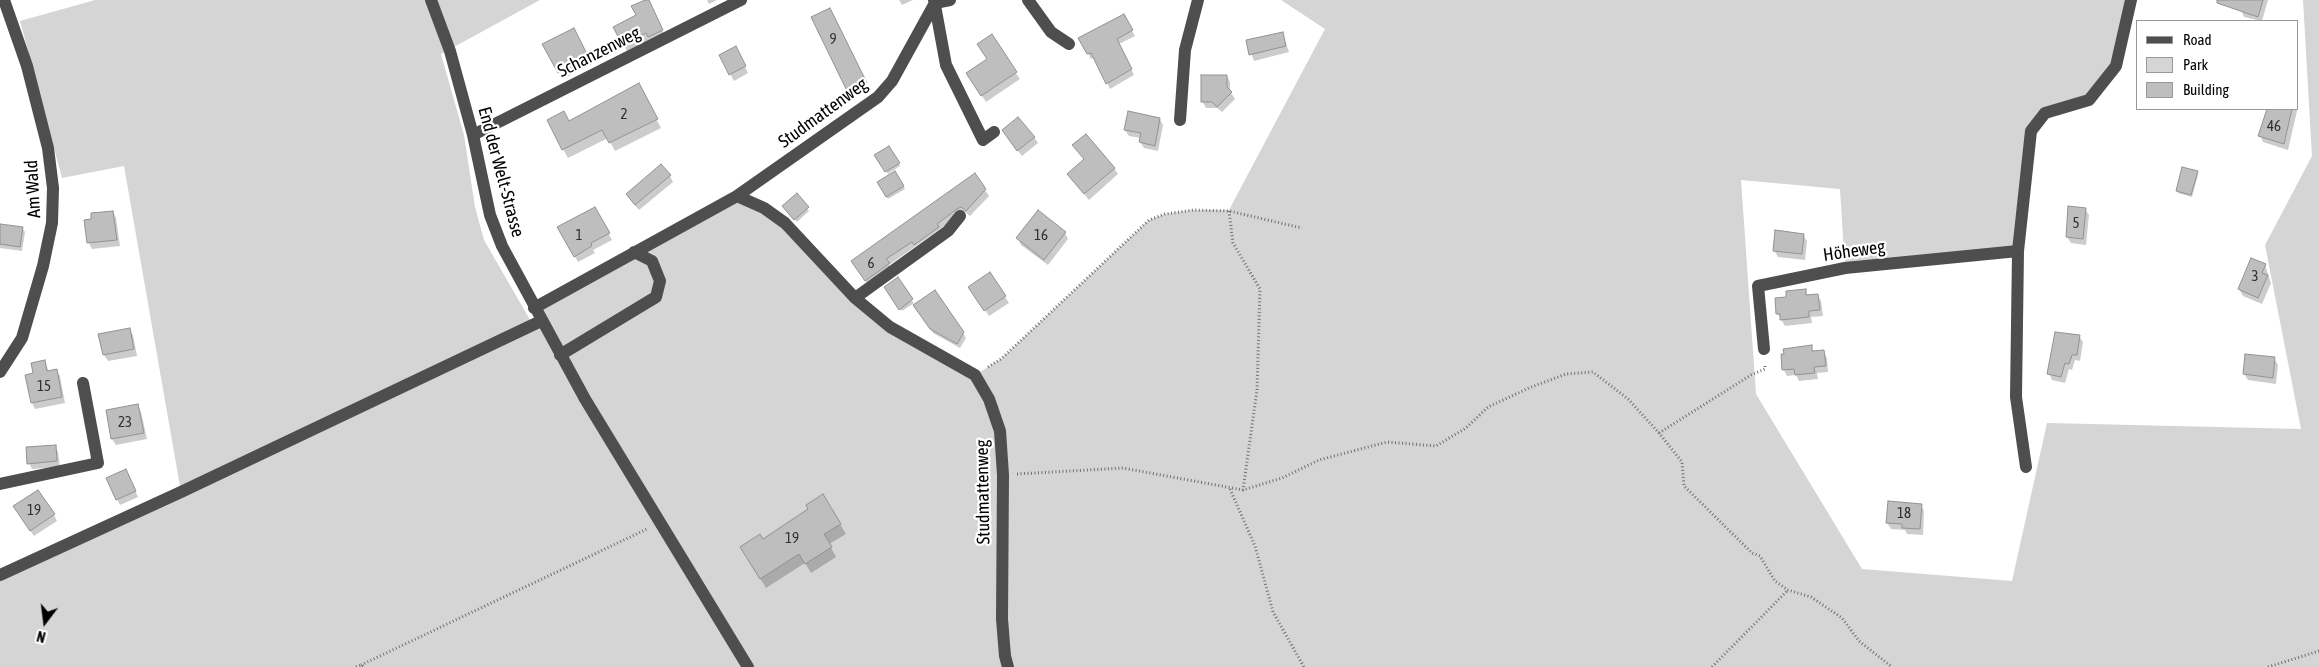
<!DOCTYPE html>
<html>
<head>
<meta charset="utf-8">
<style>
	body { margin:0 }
	#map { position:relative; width:2319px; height:667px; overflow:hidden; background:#fff; font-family:"Asap Condensed",sans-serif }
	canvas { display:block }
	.legend { position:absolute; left:2136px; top:20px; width:162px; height:90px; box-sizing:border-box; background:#fff; border:1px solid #999; margin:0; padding:6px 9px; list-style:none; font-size:15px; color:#000 }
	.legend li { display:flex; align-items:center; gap:10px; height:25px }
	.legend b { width:25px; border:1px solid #999 }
	.north { position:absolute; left:20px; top:597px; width:50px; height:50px; -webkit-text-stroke:4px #fff; paint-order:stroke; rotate:195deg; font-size:14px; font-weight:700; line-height:20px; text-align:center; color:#000 }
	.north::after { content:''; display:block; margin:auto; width:18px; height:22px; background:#000; clip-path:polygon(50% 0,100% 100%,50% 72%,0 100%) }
</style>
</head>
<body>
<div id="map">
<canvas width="2319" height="667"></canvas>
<ul class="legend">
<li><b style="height:6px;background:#4e4e4e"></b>Road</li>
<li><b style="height:14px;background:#d5d5d5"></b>Park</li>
<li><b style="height:14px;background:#bebebe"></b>Building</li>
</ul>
<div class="north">N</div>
</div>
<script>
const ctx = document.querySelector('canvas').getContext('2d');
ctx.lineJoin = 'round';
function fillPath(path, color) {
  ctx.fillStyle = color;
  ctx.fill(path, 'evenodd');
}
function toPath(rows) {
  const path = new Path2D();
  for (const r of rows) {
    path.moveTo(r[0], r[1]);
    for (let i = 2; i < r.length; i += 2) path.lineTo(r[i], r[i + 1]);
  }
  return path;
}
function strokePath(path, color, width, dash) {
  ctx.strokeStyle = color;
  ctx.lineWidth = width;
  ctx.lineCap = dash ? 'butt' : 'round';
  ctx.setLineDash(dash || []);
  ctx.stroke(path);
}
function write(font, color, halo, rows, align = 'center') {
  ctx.font = font + ' "Asap Condensed",sans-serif';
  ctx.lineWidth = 4.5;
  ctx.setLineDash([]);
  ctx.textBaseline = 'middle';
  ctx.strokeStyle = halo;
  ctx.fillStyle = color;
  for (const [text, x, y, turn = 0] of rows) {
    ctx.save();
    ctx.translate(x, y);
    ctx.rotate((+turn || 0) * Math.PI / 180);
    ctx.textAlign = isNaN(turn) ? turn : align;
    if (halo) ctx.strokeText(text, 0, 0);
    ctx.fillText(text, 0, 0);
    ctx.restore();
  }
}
const green = toPath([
	[95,0,540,0,441,54,464,135,475,207,484,240,533,325,541,321,534,308,737,196,764,208,855,298,975,375,1001,359,1149,220,1165,214,1193,210,1229,210,1325,29,1281,0,2131,0,2116,66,2089,100,2045,113,2031,131,2018,251,1845,268,1840,189,1741,180,1756,394,1862,569,2012,581,2047,423,2301,429,2265,245,2312,156,2303,0,2319,0,2319,667,0,667,0,575,181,492,124,166,62,178,20,21]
]);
const shadow = toPath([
	[707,0,717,0,709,4],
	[899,0,913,0,902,5],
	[2244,0,2268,0,2262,21,2244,17,2241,10],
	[651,6,665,36,627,51,615,28],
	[832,15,869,89,852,98,849,92],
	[1123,15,1135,36,1119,44,1134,75,1110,89,1095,57,1091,59,1080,38],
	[1282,33,1289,52,1254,61,1247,41],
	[577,35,592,64,563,79,544,44],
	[991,36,1020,79,986,102,971,79,988,59],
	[739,54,748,73,734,81,721,56],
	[1227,76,1230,82,1230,91,1235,99,1222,112,1217,108,1206,108,1202,101],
	[643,94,661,128,615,151,608,138,568,158,563,149,569,123],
	[2273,109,2296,109,2297,111,2288,150,2263,142,2260,135,2269,121],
	[1160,119,1163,125,1158,151,1144,148,1140,142,1141,138,1129,136,1125,130],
	[1007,137,1034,137,1038,143,1022,156],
	[889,147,900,166,888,174,876,155],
	[1085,160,1114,168,1118,174,1089,200,1068,174],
	[2197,172,2198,175,2192,197,2178,193,2177,190],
	[895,173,905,189,888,199,878,183],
	[975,175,989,196,970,216,965,212,960,215,889,265,892,270,869,286,856,268],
	[670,176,673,182,639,210,631,201],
	[796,195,809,211,797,222,785,208],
	[595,208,612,240,593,250,595,253,578,262,559,228],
	[2085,209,2089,215,2086,245,2071,243,2067,237],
	[113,212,116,218,120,246,92,249,89,243,86,221],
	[0,223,1,225,22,228,25,232,22,251,0,248],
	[1065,233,1068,239,1048,265,1021,245,1018,238],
	[1803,235,1807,241,1805,260,1778,257,1774,250],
	[2265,265,2271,283,2262,304,2243,296,2239,289],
	[990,274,1009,303,989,316,974,293],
	[897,279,915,305,963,333,966,338,960,348,933,333,914,303,902,311,885,288],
	[1805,291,1808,296,1817,295,1821,301,1823,316,1811,317,1812,323,1785,326,1778,314,1788,298],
	[129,329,133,335,137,356,108,361,104,355,100,335],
	[2079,336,2083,342,2080,361,2075,360,2072,370,2069,369,2065,383,2052,380,2049,373],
	[1811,347,1814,352,1823,351,1827,358,1828,372,1817,373,1818,379,1799,381,1796,375,1787,376,1784,370,1782,356],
	[2274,358,2278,365,2276,384,2248,380,2244,374],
	[45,362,49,372,56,370,60,376,65,403,35,409,32,403,34,374],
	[138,405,141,412,147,439,116,445,112,439,107,411],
	[55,446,58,452,60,467,32,469,29,463],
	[129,477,138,497,120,505,117,499],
	[823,496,846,534,829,544,836,557,811,573,805,563,766,588,747,557,762,540,810,509],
	[1921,505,1924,511,1923,535,1907,534,1905,530,1891,529,1887,523],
	[18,513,54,515,57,521,34,536]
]);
const building = toPath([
	[645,0,649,0,663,30,648,37,646,33,623,46,613,27,636,15,631,6,645,0],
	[2217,0,2263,0,2258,17,2217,3,2217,0],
	[830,8,867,83,848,93,811,17,830,8],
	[1124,14,1133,30,1117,39,1132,69,1106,84,1091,53,1087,54,1078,38,1124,14],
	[574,28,589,58,558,73,542,44,574,28],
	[1283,32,1286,46,1249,55,1246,40,1283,32],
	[992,34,1017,72,981,96,966,73,987,59,977,44,992,34],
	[736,46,746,66,729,75,719,55,736,46],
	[1201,75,1227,75,1227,87,1232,92,1217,107,1212,102,1201,102,1201,75],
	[639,83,658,119,609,143,602,130,562,150,547,120,564,111,569,121,639,83],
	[2267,109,2292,109,2284,144,2258,136,2267,109],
	[1128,111,1160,118,1155,146,1139,142,1141,133,1124,130,1128,111],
	[1018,117,1035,137,1017,151,1002,130,1018,117],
	[1086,134,1115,168,1084,194,1067,174,1084,159,1072,145,1086,134],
	[889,146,900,163,885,172,874,155,889,146],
	[661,164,671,175,635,205,626,194,661,164],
	[2182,167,2198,171,2191,195,2176,191,2182,167],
	[895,171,904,186,886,197,877,182,895,171],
	[975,173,986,189,966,211,961,207,957,209,937,224,939,227,914,245,912,242,886,259,890,263,865,281,851,261,975,173],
	[797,193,809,207,794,220,782,206,797,193],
	[2068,206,2086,208,2083,239,2066,237,2068,206],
	[595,207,610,233,591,243,592,246,574,257,557,227,595,207],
	[1038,210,1066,232,1044,260,1016,238,1038,210],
	[113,211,117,240,87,243,84,220,91,219,91,213,113,211],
	[0,224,23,227,20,247,0,244,0,224],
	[1775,230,1804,234,1802,254,1773,251,1775,230],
	[2251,258,2266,264,2262,273,2268,275,2258,298,2238,289,2251,258],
	[990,272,1006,296,984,311,968,287,990,272],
	[898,277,913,299,899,310,884,287,898,277],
	[1806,289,1806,295,1818,294,1820,310,1809,311,1809,317,1780,320,1780,314,1776,314,1775,298,1786,297,1786,291,1806,289],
	[935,290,964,332,957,344,930,329,913,305,935,290],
	[130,328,134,349,103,355,98,334,130,328],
	[2055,332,2080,335,2077,355,2072,355,2069,364,2065,363,2061,377,2047,374,2055,332],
	[1812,345,1812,351,1824,350,1826,366,1814,367,1815,373,1795,375,1794,369,1782,370,1781,354,1784,354,1783,349,1812,345],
	[2245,354,2275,357,2273,378,2243,374,2245,354],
	[45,360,47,371,57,369,62,397,31,403,25,375,33,373,31,363,45,360],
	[138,404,144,433,111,439,106,410,138,404],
	[56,445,57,461,27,464,26,447,56,445],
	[126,469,136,491,116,500,106,478,126,469],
	[38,490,55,514,30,531,13,506,38,490],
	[823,494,841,524,824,534,832,547,805,564,799,554,760,579,740,547,760,534,763,539,808,509,806,505,823,494],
	[1888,501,1922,504,1920,529,1902,528,1902,524,1886,523,1888,501]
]);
const path = toPath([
	[1229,211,1233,243,1260,289,1257,390,1243,490],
	[988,367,1001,359,1149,220,1165,214,1193,210,1229,211,1302,228],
	[1659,433,1751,375,1765,369,1765,364],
	[1017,474,1123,468,1243,490,1282,478,1319,460,1387,442,1436,446,1466,428,1488,407,1529,388,1566,374,1593,372,1628,399,1659,433,1682,462,1684,486,1752,553,1760,556,1775,581,1788,590,1811,597,1842,618,1859,641,1892,667],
	[1230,489,1255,546,1273,612,1304,667],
	[361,665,647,529],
	[356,667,361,665,365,667],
	[1712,667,1788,590],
	[2268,667,2319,651]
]);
const minor = toPath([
	[431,0,450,51,473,135,490,215,502,246,585,399,748,667],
	[934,0,946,65,983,140,994,132],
	[1028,0,1051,32,1069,44],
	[1180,120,1185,50,1198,0],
	[473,135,741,0],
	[737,196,764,208,785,223,855,298,890,327,975,375,989,399,1000,431,1003,475,1002,619,1005,656,1008,667],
	[855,298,948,231,960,216],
	[534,308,737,196,878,97,892,81,935,3,950,0],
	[1764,349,1758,286,1845,268,2018,251],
	[560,355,656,297,660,281,652,261,634,252],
	[0,372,22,338,43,266,52,223,53,188,48,148,27,66,4,0],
	[2026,467,2016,397,2018,251,2031,131,2045,113,2089,100,2116,66,2131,0],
	[0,484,98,463,83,383],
	[0,575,181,492,541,321]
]);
const numberNames = [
	["9",833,39],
	["2",624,114],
	["46",2274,126],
	["5",2076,223],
	["1",579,235],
	["16",1041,235],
	["6",871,263],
	["3",2255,276],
	["15",44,386],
	["23",125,422],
	["19",34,510],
	["18",1904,513],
	["19",792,538]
];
const streetNames = [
	["Schanzenweg",599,52,-27],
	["Studmattenweg",823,113,-36],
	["End der Welt-Strasse",501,172,75],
	["Am Wald",33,189,-93],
	["Höheweg",1854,251,-8],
	["Studmattenweg",983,492,-91]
];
fillPath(green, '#d5d5d5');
fillPath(shadow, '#0003');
fillPath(building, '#bebebe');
strokePath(building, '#929292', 1);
strokePath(path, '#707070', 3, [1, 2.5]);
strokePath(minor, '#4e4e4e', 12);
write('15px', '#303030', null, numberNames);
write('18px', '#000', '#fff', streetNames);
</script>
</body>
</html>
